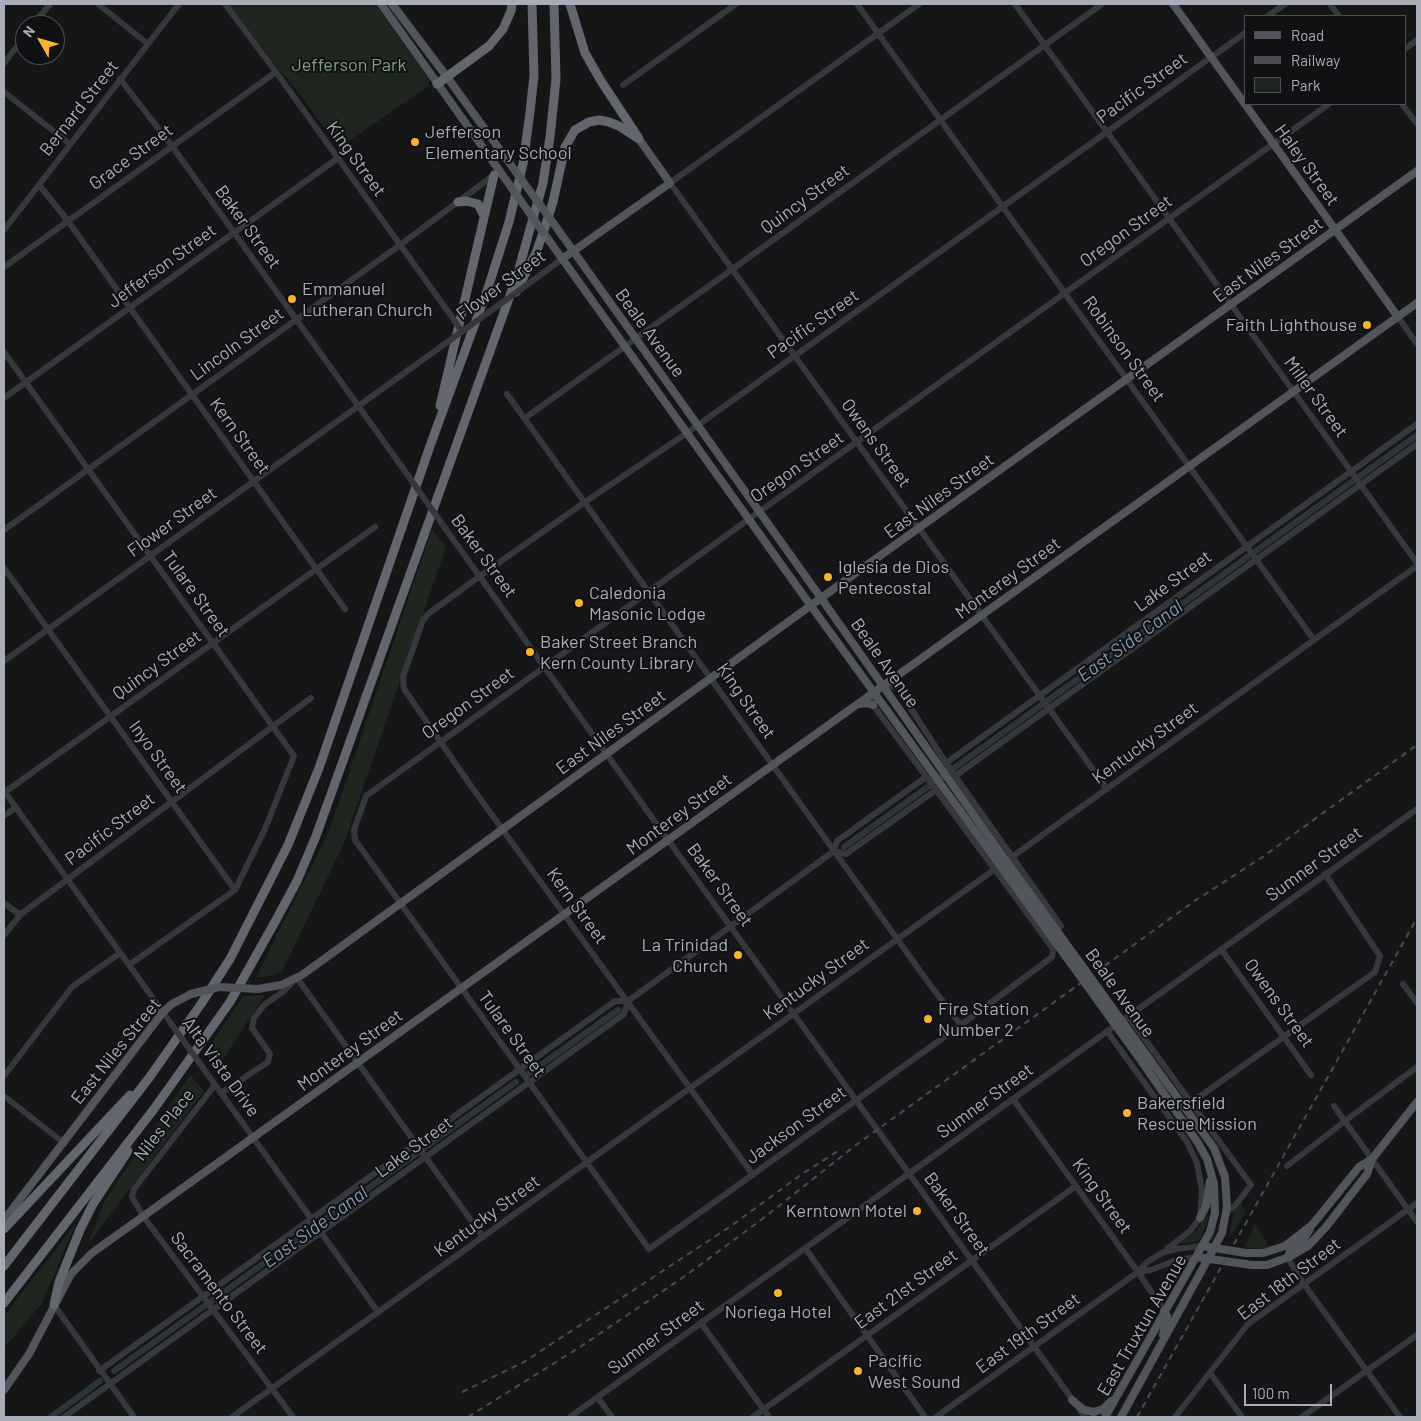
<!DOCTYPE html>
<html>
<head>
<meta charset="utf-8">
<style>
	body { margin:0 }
	#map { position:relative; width:1421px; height:1421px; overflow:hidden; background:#161618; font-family:Barlow,sans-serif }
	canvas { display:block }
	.frame { position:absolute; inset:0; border:5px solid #a8adb8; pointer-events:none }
	.legend { position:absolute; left:1244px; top:15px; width:162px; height:90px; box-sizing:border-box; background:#111113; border:1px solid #4d4f55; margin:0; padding:6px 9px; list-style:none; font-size:15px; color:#a8adb8 }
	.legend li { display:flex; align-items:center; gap:10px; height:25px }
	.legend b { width:25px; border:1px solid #4d4f55 }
	.north { position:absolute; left:15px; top:15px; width:50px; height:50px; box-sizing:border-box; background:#111113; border:1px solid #4d4f55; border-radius:50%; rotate:308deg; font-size:14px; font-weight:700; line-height:20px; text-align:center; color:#a8adb8 }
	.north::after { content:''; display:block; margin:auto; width:18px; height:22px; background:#f5b331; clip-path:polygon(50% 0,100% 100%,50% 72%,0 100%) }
	.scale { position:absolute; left:1244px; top:1384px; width:88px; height:22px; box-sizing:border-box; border:2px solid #a8adb8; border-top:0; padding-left:6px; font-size:15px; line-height:18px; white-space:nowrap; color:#a8adb8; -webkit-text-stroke:4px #111113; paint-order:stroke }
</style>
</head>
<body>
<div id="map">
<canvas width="1421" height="1421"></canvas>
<div class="frame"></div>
<ul class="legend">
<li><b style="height:6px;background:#53555c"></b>Road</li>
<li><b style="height:6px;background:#4a4c52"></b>Railway</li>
<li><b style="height:14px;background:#1e261f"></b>Park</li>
</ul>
<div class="north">N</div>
<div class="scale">100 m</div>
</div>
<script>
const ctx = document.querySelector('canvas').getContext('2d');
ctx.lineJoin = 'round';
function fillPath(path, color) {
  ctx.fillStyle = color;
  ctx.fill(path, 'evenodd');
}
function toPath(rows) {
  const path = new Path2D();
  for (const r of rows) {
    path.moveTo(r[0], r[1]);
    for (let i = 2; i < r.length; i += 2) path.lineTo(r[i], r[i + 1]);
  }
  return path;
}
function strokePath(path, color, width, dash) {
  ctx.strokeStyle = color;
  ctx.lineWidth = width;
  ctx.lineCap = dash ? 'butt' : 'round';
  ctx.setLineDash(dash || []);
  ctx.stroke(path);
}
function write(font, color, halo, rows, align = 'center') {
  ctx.font = font + ' Barlow,sans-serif';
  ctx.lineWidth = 4;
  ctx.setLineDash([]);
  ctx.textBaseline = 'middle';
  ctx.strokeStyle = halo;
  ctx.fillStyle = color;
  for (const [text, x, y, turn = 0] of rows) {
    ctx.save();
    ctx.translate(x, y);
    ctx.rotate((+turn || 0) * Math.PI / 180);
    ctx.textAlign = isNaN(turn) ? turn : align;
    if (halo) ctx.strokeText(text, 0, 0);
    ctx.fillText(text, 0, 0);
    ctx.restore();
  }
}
const green = toPath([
	[227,4,375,4,430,81,428,83,430,85,339,148,301,96],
	[432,529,446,547,344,843,282,972,266,977,256,977,329,831],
	[265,995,217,1068,205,1053,243,996],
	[190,1075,204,1091,87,1246,105,1200],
	[1241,1204,1246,1213,1228,1239,1234,1211],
	[1207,1215,1209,1216,1206,1225,1199,1241,1182,1244,1181,1242,1197,1230],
	[76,1223,42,1303,4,1348,4,1316],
	[1255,1224,1267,1243,1267,1247,1264,1249,1245,1247]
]);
const canal = toPath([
	[844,847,1417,435],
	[528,1074,618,1010],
	[114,1371,516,1082],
	[51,1417,100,1381]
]);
const minor = toPath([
	[98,4,148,44],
	[225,4,276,72,452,317],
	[857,4,1314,640],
	[919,4,670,183,1107,789],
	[1015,4,1417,563],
	[1330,4,1339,16],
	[1268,16,1285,4],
	[33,25,50,4],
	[1405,49,1417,40],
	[4,63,25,36],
	[120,79,172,146,402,467],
	[623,85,736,4],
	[4,92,70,144],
	[1402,104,1417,124],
	[39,185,68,221,345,609],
	[4,230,179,4],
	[4,267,276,72],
	[528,284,562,259],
	[1398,317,1417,344],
	[4,352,294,756,265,829,235,890,129,965],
	[507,394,928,982,961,1025],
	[4,398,338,158],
	[525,418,1102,4],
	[445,528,668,840,1085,1417],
	[4,530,400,245,494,175],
	[4,568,235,890],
	[4,661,446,343],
	[883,686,897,687,946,763,1061,926,1053,932],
	[874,693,873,705,1027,913,1053,949,1052,957,961,1025,649,1249,355,840,354,830,366,796,749,519,1329,104],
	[946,763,1417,424],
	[955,776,1417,444],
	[4,791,175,1029],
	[5,792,375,527],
	[4,816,16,807],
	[834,851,846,854,936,790],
	[4,903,20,915],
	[4,935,21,914,311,698],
	[1221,949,1311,1075],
	[1403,984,1417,1003],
	[1128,1016,1251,1185,1234,1207,1226,1212],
	[1107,1031,1187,1142,1197,1163,1202,1191,1200,1218,1190,1231,1167,1249],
	[201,1065,378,1312],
	[4,1076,72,987,120,953],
	[215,1085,134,1189,132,1197,143,1216,293,1417],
	[221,1093,268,1062,270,1054,252,1028,254,1018,264,1005,284,991,297,978,483,1237],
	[4,1096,64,1143],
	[1013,1099,1138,1272,1164,1311],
	[1192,1102,1375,972,1380,956,1325,874],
	[1334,1106,1417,1222],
	[1287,1166,1345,1121,1417,1067],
	[753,1175,471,786,404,689,403,677,423,620,428,614,480,576,585,502,687,433,1245,33],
	[805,1248,925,1417],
	[1289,1257,1290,1262,1304,1284,1400,1417],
	[1138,1272,1151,1270,1174,1261,1196,1257],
	[54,1305,134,1417],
	[701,1323,769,1417],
	[99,1371,615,1001,628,1001,834,851,837,841,926,777],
	[1210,1373,1242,1417],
	[598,1398,612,1417],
	[64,1417,624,1014,628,1001],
	[232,1417,1417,566],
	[570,1417,1417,809],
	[753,1417,1076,1186],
	[936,1417,1138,1272,1147,1262,1162,1253,1176,1249,1202,1246],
	[1175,1417,1248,1324,1417,1203],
	[1302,1417,1417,1335]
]);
const major = toPath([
	[381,4,506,180],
	[392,4,447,77,516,172],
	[1173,4,1398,317],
	[554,224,821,598,997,848],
	[543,232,811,606,991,853],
	[562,259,670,183,639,139],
	[860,704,866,703,873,705],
	[258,989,281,985,302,975,821,598,1417,171],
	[1200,1218,1206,1206,1210,1181],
	[4,1220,163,1012,172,1004,191,994],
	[1202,1246,1246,1253,1263,1253,1285,1246,1312,1225,1359,1167,1372,1159,1417,1102],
	[1196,1257,1252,1265,1267,1265,1289,1257,1308,1246,1326,1227,1367,1174,1372,1159],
	[1289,1257,1289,1254,1291,1249,1302,1242,1310,1229],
	[1163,1335,1167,1316,1164,1311],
	[4,1390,29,1354,71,1274,92,1253,1417,303],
	[1072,1400,1084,1410,1094,1412,1103,1409,1111,1401],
	[1105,1417,1196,1257,1210,1232,1215,1213,1214,1184,1207,1159,1198,1143,1142,1062],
	[1121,1417,1214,1248,1222,1233,1227,1207,1225,1177,1214,1148,1148,1057]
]);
const highway = toPath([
	[570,4,585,53,601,81,638,137],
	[437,84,489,46,503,29,511,11,512,4],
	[458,202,466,201,478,204,484,216],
	[516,292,536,253,543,233,553,202,565,147,575,130,589,122,599,120,609,122,619,126,639,139],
	[440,406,494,175],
	[4,1229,130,1095],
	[4,1266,149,1078,201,1004,230,959,288,845,319,768,430,446,488,288,509,222,523,164,530,112,534,76,532,4],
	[4,1303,154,1109,230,1002,276,920,297,881,316,836,517,276,528,236,543,183,550,137,556,79,554,4],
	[54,1305,59,1282,80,1230,93,1204,128,1151]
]);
const rail = toPath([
	[462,1392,524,1362,731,1226,802,1174,838,1151],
	[468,1417,580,1347,685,1276,761,1220,856,1145,1196,900,1261,858,1417,745],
	[1137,1417,1417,918]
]);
const minorBridge = toPath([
	[452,317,462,332],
	[446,343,528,284],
	[402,467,445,528],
	[175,1029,201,1065]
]);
const majorBridge = toPath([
	[516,172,554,224],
	[506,180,543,232],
	[997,848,1148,1057],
	[991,853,1142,1062],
	[191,994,219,987,258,989]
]);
const markers = [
	[415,142,5,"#f5b331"],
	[292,299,5,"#f5b331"],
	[1367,325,5,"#f5b331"],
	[828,577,5,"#f5b331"],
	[579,603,5,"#f5b331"],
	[530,652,5,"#f5b331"],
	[738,955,5,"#f5b331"],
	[928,1019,5,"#f5b331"],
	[1127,1113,5,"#f5b331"],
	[917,1211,5,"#f5b331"],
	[778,1293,5,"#f5b331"],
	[858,1371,5,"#f5b331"]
];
const parkNames = [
	["Jefferson Park",349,65]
];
const streetNames = [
	["Pacific Street",1142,88,-36],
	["Bernard Street",79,108,-52],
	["Grace Street",131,157,-36],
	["King Street",356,159,54],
	["Haley Street",1307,165,54],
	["Quincy Street",805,199,-36],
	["Baker Street",248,227,54],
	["Oregon Street",1126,231,-36],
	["East Niles Street",1268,260,-36],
	["Jefferson Street",162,266,-36],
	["Flower Street",501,285,-36],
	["Pacific Street",813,324,-35],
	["Beale Avenue",650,333,54],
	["Lincoln Street",237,344,-36],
	["Robinson Street",1124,349,54],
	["Miller Street",1316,397,54],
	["Kern Street",240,436,54],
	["Owens Street",876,443,54],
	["Oregon Street",797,467,-35],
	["East Niles Street",939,496,-36],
	["Flower Street",172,522,-36],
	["Baker Street",484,556,54],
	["Monterey Street",1008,578,-36],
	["Lake Street",1173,581,-36],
	["Tulare Street",196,594,54],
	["Beale Avenue",885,663,55],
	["Quincy Street",157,665,-36],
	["King Street",746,701,55],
	["Oregon Street",468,703,-36],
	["East Niles Street",611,732,-36],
	["Kentucky Street",1145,743,-36],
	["Inyo Street",158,757,54],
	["Monterey Street",679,814,-36],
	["Pacific Street",110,829,-37],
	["Sumner Street",1314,864,-36],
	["Baker Street",720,885,54],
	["Kern Street",577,906,54],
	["Kentucky Street",816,979,-36],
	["Beale Avenue",1120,993,54],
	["Owens Street",1279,1003,54],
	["Tulare Street",512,1034,54],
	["Monterey Street",350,1050,-36],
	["East Niles Street",116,1051,-51],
	["Alta Vista Drive",221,1067,54],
	["Sumner Street",985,1101,-36],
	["Niles Place",164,1125,-52],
	["Jackson Street",796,1125,-36],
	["Lake Street",414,1147,-36],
	["King Street",1102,1196,54],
	["Baker Street",957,1214,54],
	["Kentucky Street",487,1216,-36],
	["East 18th Street",1289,1279,-37],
	["East 21st Street",906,1289,-36],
	["Sacramento Street",219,1293,53],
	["East Truxtun Avenue",1142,1325,-60],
	["East 19th Street",1028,1333,-36],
	["Sumner Street",656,1337,-36]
];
const poiNames = [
	["Jefferson",425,132],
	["Elementary School",425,153],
	["Emmanuel",302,289],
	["Lutheran Church",302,310],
	["Faith Lighthouse",1357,325,"right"],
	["Iglesia de Dios",838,567],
	["Pentecostal",838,588],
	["Caledonia",589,593],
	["Masonic Lodge",589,614],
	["Baker Street Branch",540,642],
	["Kern County Library",540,663],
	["La Trinidad",728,945,"right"],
	["Church",728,966,"right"],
	["Fire Station",938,1009],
	["Number 2",938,1030],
	["Bakersfield",1137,1103],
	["Rescue Mission",1137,1124],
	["Kerntown Motel",907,1211,"right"],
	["Noriega Hotel",778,1312,"center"],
	["Pacific",868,1361],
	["West Sound",868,1382]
];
const waterNames = [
	["East Side Canal",1130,641,-36],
	["East Side Canal",315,1227,-36]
];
fillPath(green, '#1e261f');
strokePath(canal, '#2c353c', 6);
strokePath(minor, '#37383d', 6);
strokePath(major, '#53555c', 8);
strokePath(highway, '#63666e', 9);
strokePath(rail, '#4a4c52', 2, [6, 5]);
strokePath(minorBridge, '#37383d', 6);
strokePath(majorBridge, '#53555c', 8);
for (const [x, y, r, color] of markers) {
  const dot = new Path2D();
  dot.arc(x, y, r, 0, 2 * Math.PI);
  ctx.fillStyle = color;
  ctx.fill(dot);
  strokePath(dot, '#111113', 2);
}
write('18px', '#7ea381', '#111113', parkNames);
write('18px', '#a8adb8', '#111113', streetNames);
write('18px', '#a8adb8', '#111113', poiNames, 'left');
write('italic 19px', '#7e9ab4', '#111113', waterNames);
</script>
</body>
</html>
